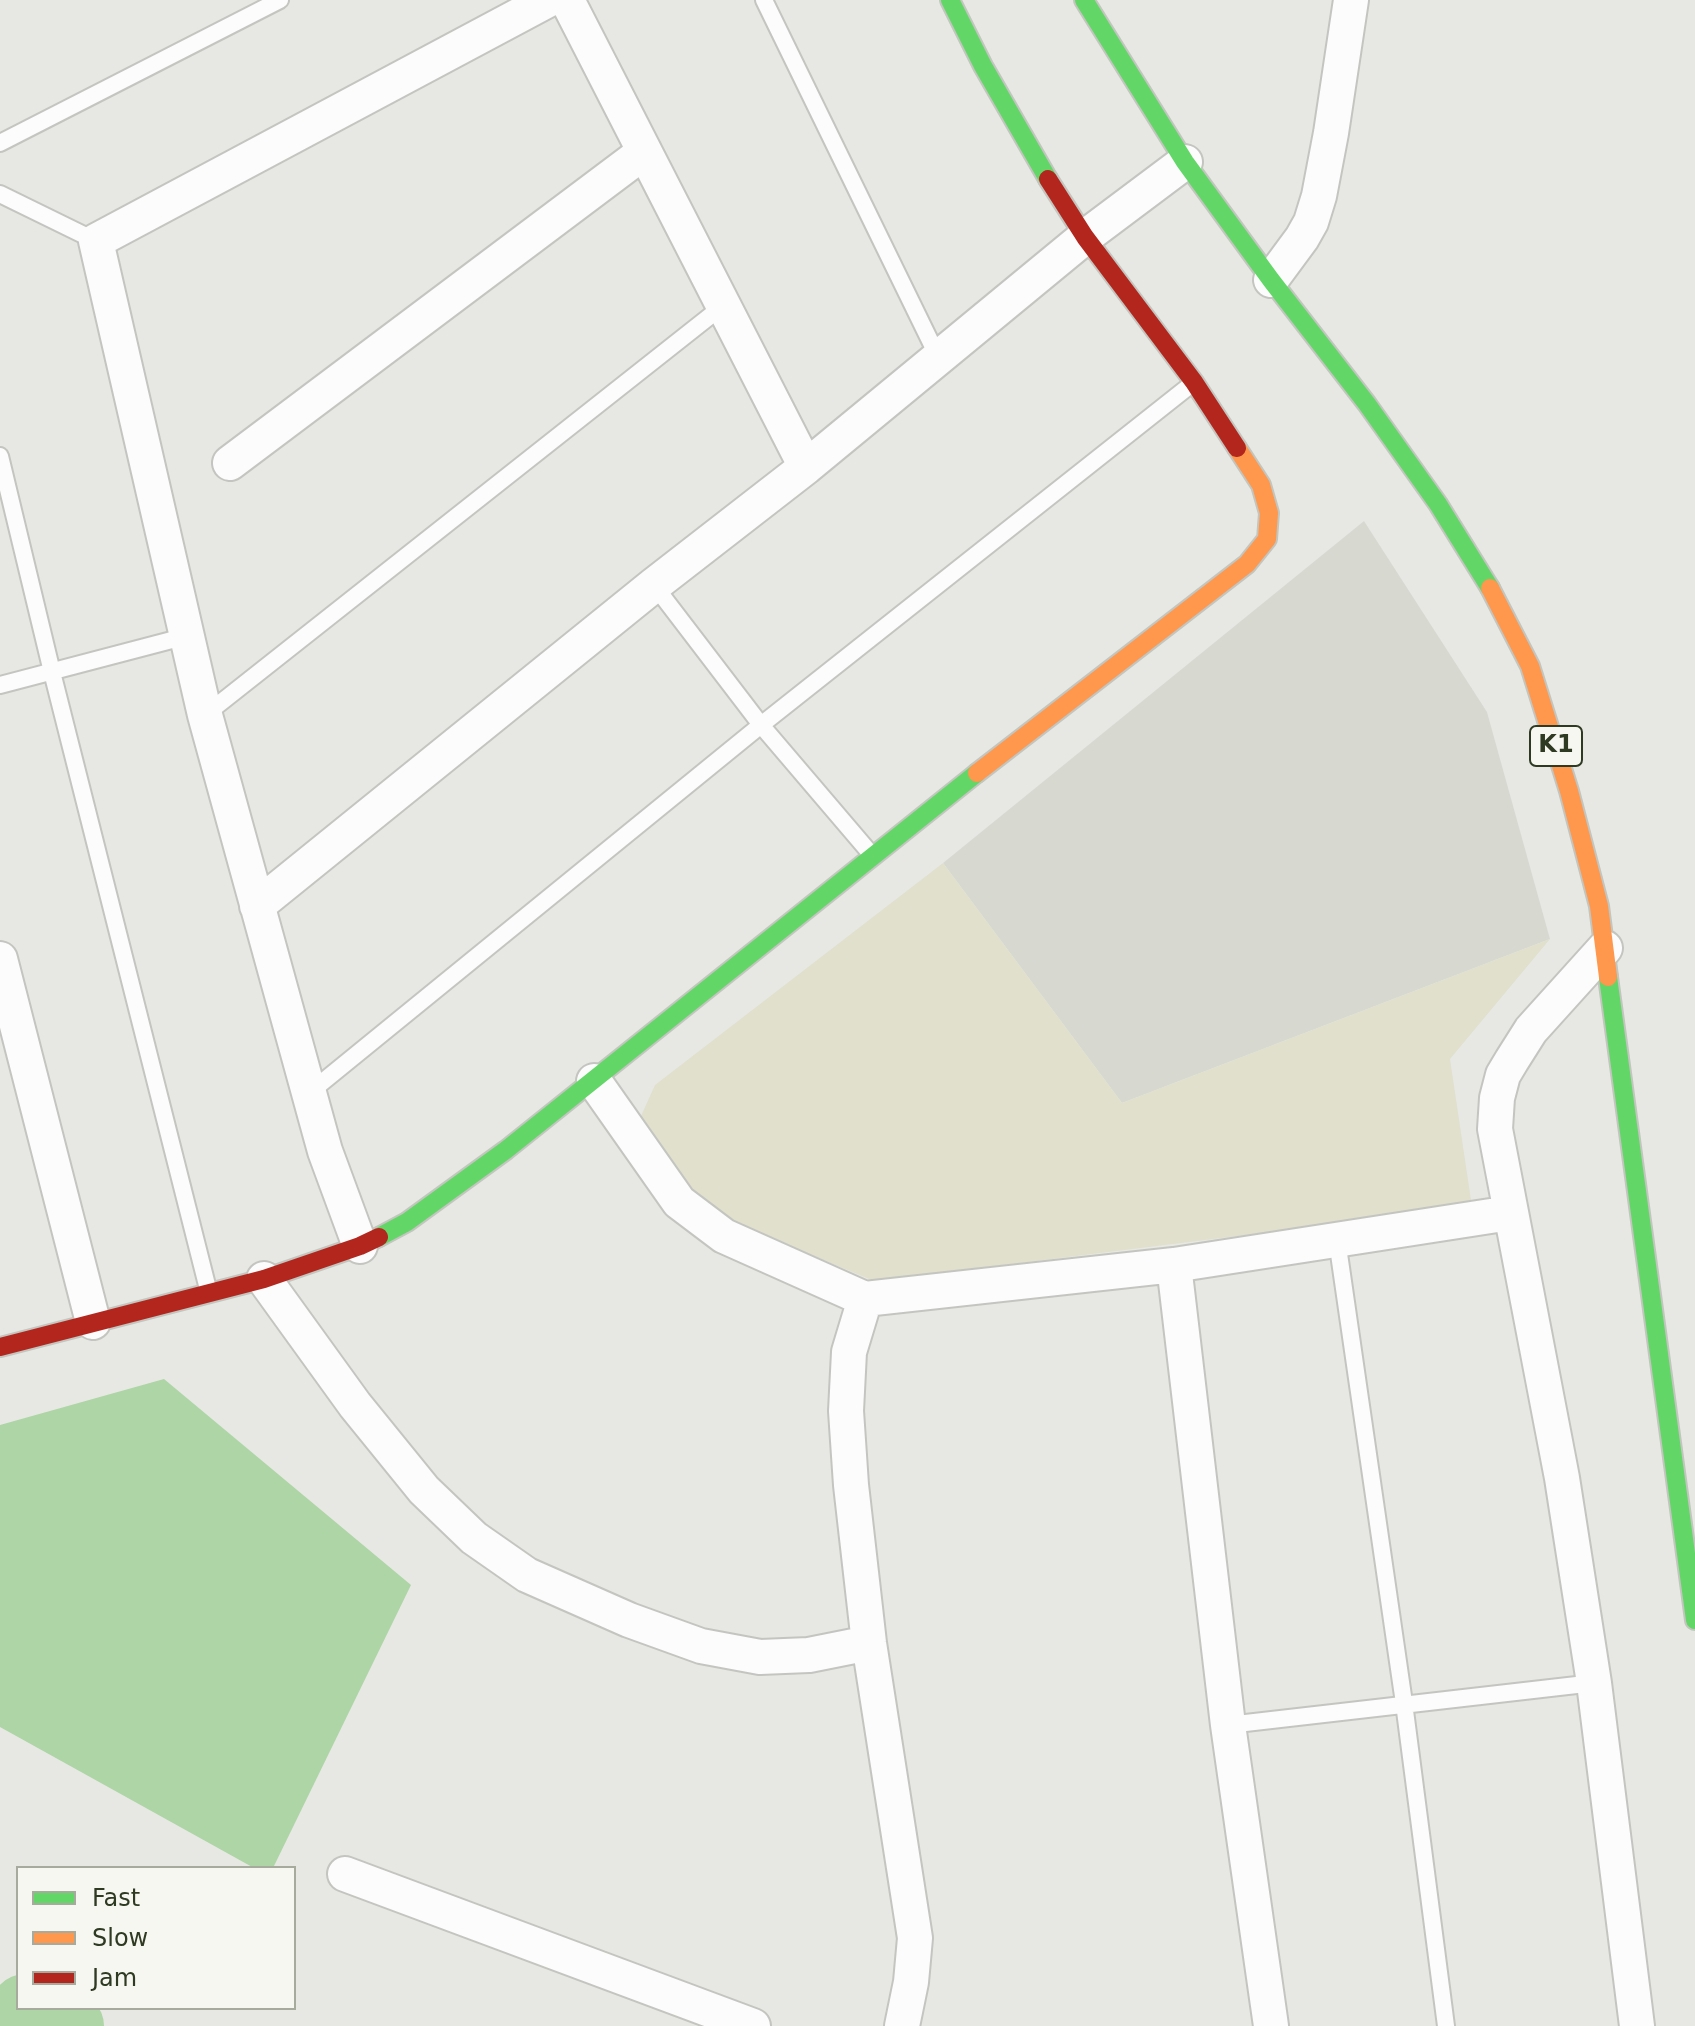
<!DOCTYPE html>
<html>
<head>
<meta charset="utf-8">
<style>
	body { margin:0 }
	#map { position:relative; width:1695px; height:2026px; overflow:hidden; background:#e7e8e3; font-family:"DejaVu Sans",sans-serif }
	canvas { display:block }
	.legend { position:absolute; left:16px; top:1866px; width:280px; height:144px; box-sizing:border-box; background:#f6f7f1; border:2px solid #a6ab9e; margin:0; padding:10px 14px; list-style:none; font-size:24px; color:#2f3a22 }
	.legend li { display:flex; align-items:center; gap:16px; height:40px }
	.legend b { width:40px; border:2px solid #a6ab9e }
</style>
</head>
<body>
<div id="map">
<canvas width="1695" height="2026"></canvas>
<ul class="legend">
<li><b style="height:10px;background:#63d668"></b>Fast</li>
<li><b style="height:10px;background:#ff974d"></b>Slow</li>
<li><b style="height:10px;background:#b3261e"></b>Jam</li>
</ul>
</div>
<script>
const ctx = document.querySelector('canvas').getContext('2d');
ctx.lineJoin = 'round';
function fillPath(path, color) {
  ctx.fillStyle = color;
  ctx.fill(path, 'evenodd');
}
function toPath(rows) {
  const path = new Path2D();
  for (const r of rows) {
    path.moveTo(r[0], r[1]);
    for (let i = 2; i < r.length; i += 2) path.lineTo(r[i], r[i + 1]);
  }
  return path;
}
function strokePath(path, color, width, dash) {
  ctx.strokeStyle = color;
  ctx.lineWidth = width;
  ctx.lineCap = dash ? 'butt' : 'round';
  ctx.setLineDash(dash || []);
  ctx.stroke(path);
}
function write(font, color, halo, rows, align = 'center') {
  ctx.font = font + ' "DejaVu Sans",sans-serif';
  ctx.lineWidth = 6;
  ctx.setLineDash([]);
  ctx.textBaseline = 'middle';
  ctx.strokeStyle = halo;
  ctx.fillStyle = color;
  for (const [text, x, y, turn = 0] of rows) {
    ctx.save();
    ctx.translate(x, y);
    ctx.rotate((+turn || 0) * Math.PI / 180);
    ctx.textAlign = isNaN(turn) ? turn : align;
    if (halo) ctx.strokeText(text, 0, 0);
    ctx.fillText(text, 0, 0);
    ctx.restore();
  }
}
const built = toPath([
	[1364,521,1487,712,1550,939,1122,1103,943,863]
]);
const green = toPath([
	[943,863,1122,1103,1550,939,1450,1059,1472,1207,874,1281,699,1208,641,1116,655,1085]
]);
const water = toPath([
	[164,1379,411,1585,273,1868,254,1868,0,1727,0,1425]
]);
const river = toPath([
	[25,2008,70,2026]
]);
const lane = toPath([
	[764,0,938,357],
	[0,143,280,0],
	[0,194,96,241],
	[0,456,52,672,209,1293],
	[654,585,761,725,871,854],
	[0,685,187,636],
	[205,715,724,305],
	[309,1093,761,725,1193,383],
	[1337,1240,1404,1703,1446,2026],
	[1228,1725,1594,1683]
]);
const street = toPath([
	[567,0,806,467],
	[1271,280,1302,238,1311,222,1319,196,1331,133,1351,0],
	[230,463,644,152],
	[257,906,654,585,806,467,1085,237,1185,162],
	[1605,948,1531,1030,1512,1060,1503,1075,1497,1098,1495,1129,1562,1478,1594,1683,1637,2026],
	[0,959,93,1322],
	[594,1081,679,1202,724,1236,865,1299,1174,1265,1510,1213],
	[360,1246,325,1151,205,715,96,241,548,0],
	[1174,1265,1228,1725,1271,2026],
	[264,1279,355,1405,424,1490,474,1538,527,1575,629,1620,701,1646,760,1657,809,1655,869,1643],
	[865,1299,849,1352,846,1411,851,1485,869,1643,915,1938,911,1982,902,2026],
	[345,1874,753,2026]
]);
const fast = toPath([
	[950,0,983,66,1048,179],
	[1084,0,1185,162,1271,280,1367,404,1438,504,1490,588],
	[1608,977,1695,1620],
	[379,1237,407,1222,506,1150,977,773]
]);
const slow = toPath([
	[1490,588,1530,666,1569,791,1599,906,1608,977],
	[977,773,1247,564,1267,539,1269,513,1261,485,1237,448]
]);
const jam = toPath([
	[1048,179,1085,237,1194,382,1237,448],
	[0,1347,264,1279,360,1246,379,1237]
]);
const shields = [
	[1556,746,52]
];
const shieldNames = [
	["K1",1556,746]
];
fillPath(built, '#d7d9d1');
fillPath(green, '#e0e0cd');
fillPath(water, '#add5a5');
strokePath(river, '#add5a5', 68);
strokePath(lane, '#c4c5c0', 20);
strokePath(street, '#c4c5c0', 38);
strokePath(fast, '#c3c5bf', 22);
strokePath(slow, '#c3c5bf', 22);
strokePath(jam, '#c3c5bf', 22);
strokePath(lane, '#fbfcfb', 16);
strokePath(street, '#fbfcfb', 34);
strokePath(fast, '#63d668', 18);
strokePath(slow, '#ff974d', 18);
strokePath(jam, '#b3261e', 18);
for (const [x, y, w] of shields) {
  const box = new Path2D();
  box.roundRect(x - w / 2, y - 20, w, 40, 6);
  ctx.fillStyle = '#f6f7f1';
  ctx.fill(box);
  strokePath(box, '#2f3a22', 2);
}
write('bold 24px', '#2f3a22', null, shieldNames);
</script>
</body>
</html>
